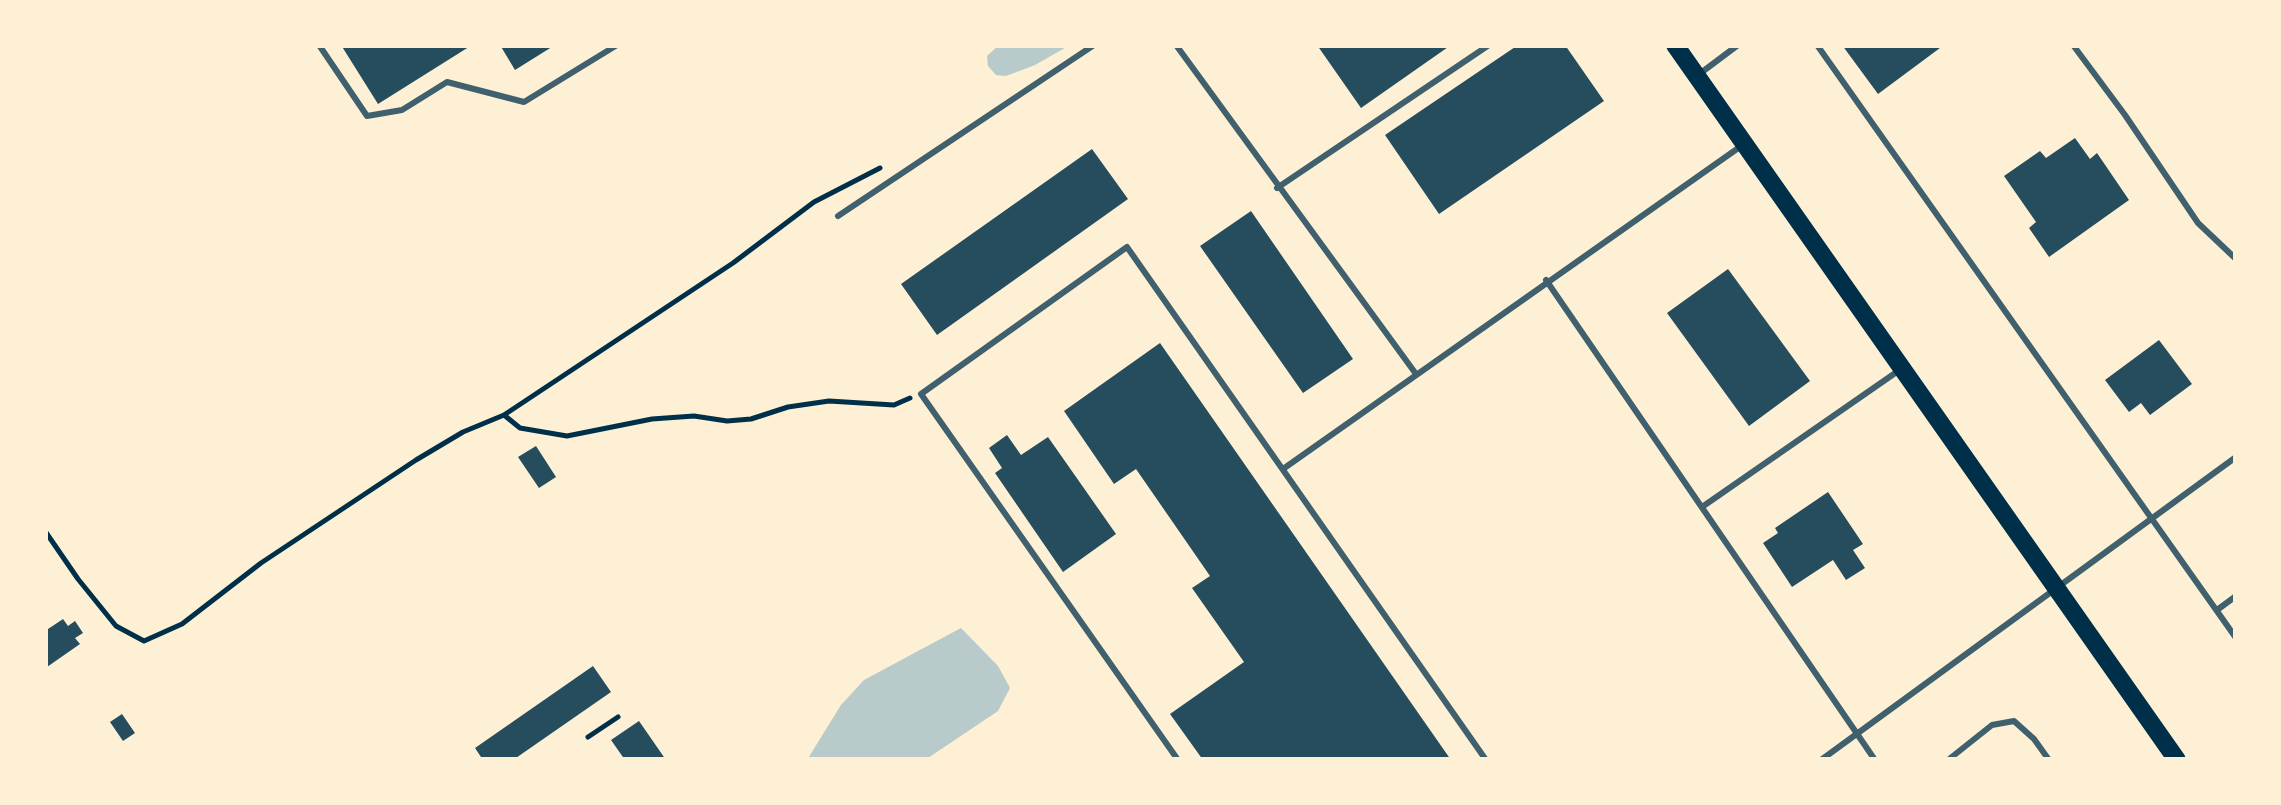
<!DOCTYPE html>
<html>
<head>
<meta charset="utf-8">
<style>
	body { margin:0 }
	#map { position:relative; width:2281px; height:805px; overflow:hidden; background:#fdf0d5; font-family:"DejaVu Sans",sans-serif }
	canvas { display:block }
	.frame { position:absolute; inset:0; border:48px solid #fdf0d5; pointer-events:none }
</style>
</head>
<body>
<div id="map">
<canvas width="2281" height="805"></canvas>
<div class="frame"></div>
</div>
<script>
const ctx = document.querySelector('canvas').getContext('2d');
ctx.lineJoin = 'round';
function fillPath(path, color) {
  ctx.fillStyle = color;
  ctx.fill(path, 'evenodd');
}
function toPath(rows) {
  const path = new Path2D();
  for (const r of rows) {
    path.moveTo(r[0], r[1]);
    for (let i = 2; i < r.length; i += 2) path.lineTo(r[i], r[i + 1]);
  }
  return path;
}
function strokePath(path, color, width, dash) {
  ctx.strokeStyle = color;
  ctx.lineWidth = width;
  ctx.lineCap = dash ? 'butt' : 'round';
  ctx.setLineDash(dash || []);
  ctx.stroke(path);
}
const green = toPath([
	[999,45,1070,45,1035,65,1006,76,996,75,988,66,987,56],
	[961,628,998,666,1010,688,998,711,925,760,807,760,841,705,864,680]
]);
const building = toPath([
	[341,45,472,45,378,104],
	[500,45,555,45,515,70],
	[1317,45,1451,45,1361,108],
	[1518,45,1565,45,1604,101,1439,214,1385,135],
	[1842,45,1944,45,1878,94],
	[2075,138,2090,159,2097,153,2129,200,2049,257,2029,228,2036,222,2004,176,2040,151,2046,158],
	[1092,149,1128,199,937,335,901,284],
	[1251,211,1353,359,1303,393,1200,246],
	[1728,269,1810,381,1749,426,1667,313],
	[2159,340,2192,384,2150,415,2141,403,2129,412,2105,380],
	[1160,343,1451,760,1203,760,1170,714,1244,662,1192,588,1210,576,1136,469,1114,484,1064,411],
	[1007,435,1021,455,1048,437,1116,534,1063,572,995,473,1002,468,989,448],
	[536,446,556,477,539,488,518,457],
	[1828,492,1863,544,1853,550,1865,568,1846,580,1833,560,1792,587,1763,543,1778,533,1775,528],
	[63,619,68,626,75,621,83,633,75,638,80,644,47,667,45,631],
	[593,666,611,692,513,760,483,760,475,748],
	[122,714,135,733,123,741,110,722],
	[639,721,666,760,625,760,611,740]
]);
const path = toPath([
	[504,415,520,428,567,436,652,419,694,416,727,421,751,419,788,407,829,401,894,405,910,398],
	[45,531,78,579,116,626,144,641,182,624,261,563,416,460,463,432,504,415,733,263,814,202,880,168],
	[588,737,618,717]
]);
const service = toPath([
	[319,45,367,116,402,110,447,82,524,102,617,45],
	[1176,45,1416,374],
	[1817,45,2236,638],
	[2073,45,2125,115,2198,223,2236,259],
	[1698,75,1738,45],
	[1277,188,1489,45],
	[838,216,1094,45],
	[1546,280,1875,760],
	[1283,469,1744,144],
	[1702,507,1901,369],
	[2217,610,2236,596],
	[1178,760,921,394,1127,247,1486,760],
	[1821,760,2236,457],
	[1948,760,1992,725,2014,721,2034,739,2049,760]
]);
const secondary = toPath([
	[1675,45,2177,760]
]);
fillPath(green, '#b9caca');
fillPath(building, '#264d5e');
strokePath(path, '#003049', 5);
strokePath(service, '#3f606c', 6);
strokePath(secondary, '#003049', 18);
</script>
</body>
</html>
